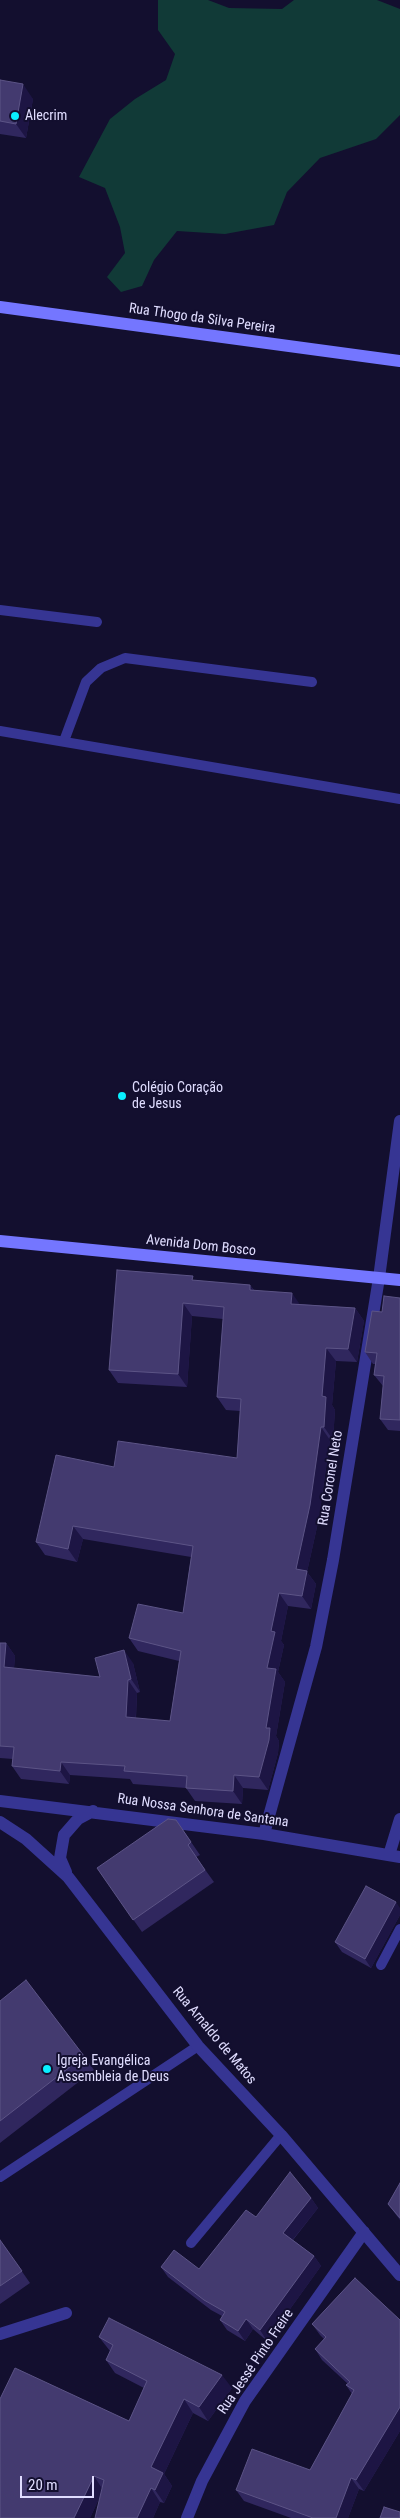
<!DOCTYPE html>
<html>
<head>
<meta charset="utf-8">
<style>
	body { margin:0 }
	#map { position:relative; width:400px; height:2518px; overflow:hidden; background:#130f2f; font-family:"Roboto Condensed",sans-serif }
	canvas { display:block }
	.scale { position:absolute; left:20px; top:2476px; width:74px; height:22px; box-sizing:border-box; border:2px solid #e0ddff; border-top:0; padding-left:6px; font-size:15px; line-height:18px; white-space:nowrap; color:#e0ddff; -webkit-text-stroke:4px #130f2f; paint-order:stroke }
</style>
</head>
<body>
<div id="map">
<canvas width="400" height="2518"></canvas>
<div class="scale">20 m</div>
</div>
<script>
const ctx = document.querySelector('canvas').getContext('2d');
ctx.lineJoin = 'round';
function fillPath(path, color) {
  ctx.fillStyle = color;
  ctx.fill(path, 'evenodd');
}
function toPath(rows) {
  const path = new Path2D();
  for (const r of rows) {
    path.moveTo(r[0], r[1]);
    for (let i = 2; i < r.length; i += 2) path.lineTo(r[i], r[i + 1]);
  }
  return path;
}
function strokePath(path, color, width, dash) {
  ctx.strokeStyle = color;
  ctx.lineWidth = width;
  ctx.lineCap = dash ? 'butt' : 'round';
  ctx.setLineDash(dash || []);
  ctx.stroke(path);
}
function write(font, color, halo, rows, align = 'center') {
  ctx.font = font + ' "Roboto Condensed",sans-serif';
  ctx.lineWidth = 4;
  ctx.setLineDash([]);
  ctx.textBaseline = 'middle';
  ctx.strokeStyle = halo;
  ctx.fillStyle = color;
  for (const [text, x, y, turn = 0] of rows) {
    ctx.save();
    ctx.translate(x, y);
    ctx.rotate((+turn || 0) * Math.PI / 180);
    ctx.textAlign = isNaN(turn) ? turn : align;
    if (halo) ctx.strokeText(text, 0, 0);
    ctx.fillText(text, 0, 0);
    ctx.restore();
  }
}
const green = toPath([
	[158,0,208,0,229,8,282,9,294,0,377,0,400,9,400,115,376,139,320,158,287,192,274,225,225,234,177,231,154,260,142,286,121,292,107,277,125,253,120,227,105,188,79,177,110,119,135,99,166,80,175,54,158,30]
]);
const lane = toPath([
	[0,610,97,622],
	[0,731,400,799],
	[64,741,86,682,101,668,125,658,312,682],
	[381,1965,400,1929],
	[0,2177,198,2046],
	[191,2243,281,2135]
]);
const street = toPath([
	[0,1801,264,1834,400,1857],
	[0,1822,26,1839,68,1877,198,2046,281,2135,400,2275],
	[264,1834,316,1647,333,1560,379,1278,400,1121],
	[389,1855,400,1819],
	[66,1872,60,1858,64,1835,78,1819,93,1811],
	[0,2334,66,2313],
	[187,2518,202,2481,245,2401,364,2232]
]);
const secondary = toPath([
	[0,307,400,361],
	[0,1241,400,1280]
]);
const wall = toPath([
	[0,80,33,99,26,138,0,134],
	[196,1281,250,1285,254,1290,299,1304,355,1308,364,1321,357,1362,336,1361,332,1405,335,1410,333,1440,330,1440,319,1518,307,1572,316,1584,311,1609,288,1606,281,1641,284,1645,278,1672,285,1682,276,1736,279,1741,278,1753,268,1790,243,1788,242,1804,195,1801,186,1788,133,1784,130,1779,70,1775,69,1784,21,1779,12,1766,13,1759,0,1758,0,1643,6,1643,15,1656,14,1668,100,1677,133,1663,140,1692,137,1693,136,1718,170,1721,179,1661,138,1651,129,1638,183,1613,191,1557,83,1539,77,1562,45,1555,36,1542,114,1467,237,1458,240,1411,226,1410,217,1397,223,1319,192,1316,187,1387,118,1383,109,1370],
	[400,1298,400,1431,388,1430,380,1419,383,1386,374,1375,375,1364,373,1364,365,1352,382,1312],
	[176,1820,200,1855,196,1857,214,1882,142,1932,97,1868],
	[400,1908,400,1915,371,1968,342,1952,335,1942],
	[0,2001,84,2056,94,2070,0,2143],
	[400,2183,400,2220,388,2204],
	[311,2198,318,2208,293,2240,314,2256,321,2266,267,2341,253,2329,245,2341,227,2330,220,2320,222,2316,211,2310,168,2277,161,2267,199,2269,256,2217],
	[0,2240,30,2283,0,2304],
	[400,2320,400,2431,364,2491,359,2489,348,2518,291,2518,244,2501,236,2490,310,2470,352,2394,346,2385,348,2384,322,2360,315,2349,324,2339,320,2335,312,2324],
	[99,2337,232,2388,208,2421,193,2413,164,2474,172,2486,164,2503,160,2502,153,2518,95,2518,101,2494,90,2518,0,2518,129,2421,144,2388,115,2373,106,2360,110,2351]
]);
const shadedWall = toPath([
	[23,84,33,99,26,138,16,124],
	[250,1285,259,1298,250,1290],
	[292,1293,301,1306,291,1304],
	[183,1303,192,1316,187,1387,178,1374],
	[355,1308,364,1321,357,1362,348,1349],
	[326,1348,336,1361,332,1405,335,1410,333,1440,324,1427,322,1396],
	[321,1427,330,1440,319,1518,307,1572,316,1584,311,1609,302,1596,296,1569],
	[73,1526,83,1539,77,1562,68,1549],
	[279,1593,288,1606,281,1641,284,1645,278,1672,285,1682,276,1736,279,1741,278,1753,268,1790,259,1777,266,1728,267,1668,271,1631],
	[6,1643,15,1656,13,1680,4,1667],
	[124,1650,133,1663,140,1692,131,1679],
	[128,1680,137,1693,135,1730,126,1717],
	[61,1762,70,1775,69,1784,60,1771],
	[234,1775,243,1788,242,1804,233,1791],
	[396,1902,400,1908,400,1915,371,1968,365,1959],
	[311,2198,318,2208,290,2243,283,2233],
	[314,2256,321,2266,267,2341,260,2330],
	[246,2319,253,2329,245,2341,238,2331],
	[222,2375,232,2388,208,2421,199,2407],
	[184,2399,193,2413,164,2474,172,2486,164,2503,155,2490,151,2467],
	[400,2407,400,2431,364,2491,356,2480],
	[94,2476,103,2490,90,2518,74,2518],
	[351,2478,359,2489,348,2518,336,2518],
	[151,2488,160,2502,153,2518,137,2518]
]);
const building = toPath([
	[0,80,23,84,16,124,0,121,0,80],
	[117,1270,193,1276,192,1280,250,1285,250,1290,292,1293,291,1304,355,1308,348,1349,326,1348,322,1396,326,1397,324,1427,321,1427,310,1505,296,1569,307,1571,302,1596,279,1593,271,1631,275,1632,267,1668,276,1669,266,1728,270,1728,269,1740,259,1777,234,1775,233,1791,186,1788,187,1776,124,1771,125,1766,61,1762,60,1771,12,1766,14,1747,0,1746,0,1643,6,1643,4,1667,100,1677,95,1658,124,1650,131,1679,128,1680,126,1717,170,1721,181,1651,129,1638,138,1604,183,1613,193,1546,73,1526,68,1549,36,1542,56,1455,114,1467,118,1441,237,1458,241,1399,217,1397,224,1307,183,1303,178,1374,109,1370,117,1270],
	[384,1296,400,1298,400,1420,380,1419,384,1376,374,1375,377,1353,365,1352,372,1311,382,1312,384,1296],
	[168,1819,176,1820,191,1842,188,1845,205,1870,133,1920,97,1868,168,1819],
	[366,1886,396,1902,365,1959,335,1942,366,1886],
	[26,1980,84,2056,0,2121,0,2001,26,1980],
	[290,2172,311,2198,283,2233,314,2256,260,2330,246,2319,238,2331,220,2320,225,2312,204,2300,161,2267,174,2250,199,2269,246,2210,256,2217,290,2172],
	[400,2183,400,2218,388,2204,400,2183],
	[0,2240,22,2271,0,2286,0,2240],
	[355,2278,400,2320,400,2407,356,2480,351,2478,336,2518,313,2518,236,2490,252,2449,310,2470,354,2390,346,2385,350,2382,315,2349,326,2337,312,2324,355,2278],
	[109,2318,222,2375,199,2407,184,2399,151,2467,163,2473,155,2490,151,2488,137,2518,95,2518,104,2480,94,2476,74,2518,0,2518,0,2399,15,2368,129,2421,147,2381,106,2360,113,2345,99,2337,109,2318],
	[384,2507,400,2512,400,2518,380,2518,384,2507]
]);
const markers = [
	[15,116,5,"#09efff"],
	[122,1096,5,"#09efff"],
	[47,2069,5,"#09efff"]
];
const poiNames = [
	["Alecrim",25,116],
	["Colégio Coração",132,1088],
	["de Jesus",132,1104],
	["Igreja Evangélica",57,2061],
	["Assembleia de Deus",57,2077]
];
const streetNames = [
	["Rua Thogo da Silva Pereira",202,319,8],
	["Avenida Dom Bosco",201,1246,6],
	["Rua Coronel Neto",331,1478,-81],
	["Rua Nossa Senhora de Santana",203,1811,8],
	["Rua Arnaldo de Matos",214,2036,50],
	["Rua Jessé Pinto Freire",256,2362,-56]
];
fillPath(green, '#113a37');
strokePath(lane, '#363593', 10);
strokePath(street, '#363593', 12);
strokePath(secondary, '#7476ff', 12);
fillPath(wall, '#30275e');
fillPath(shadedWall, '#1d1544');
fillPath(building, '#433a6f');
strokePath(building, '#5c5486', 1);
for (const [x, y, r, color] of markers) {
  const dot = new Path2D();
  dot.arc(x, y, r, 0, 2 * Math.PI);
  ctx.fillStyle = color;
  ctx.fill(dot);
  strokePath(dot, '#130f2f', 2);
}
write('14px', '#e0ddff', '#130f2f', poiNames, 'left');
write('14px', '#e0ddff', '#130f2f', streetNames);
</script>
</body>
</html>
